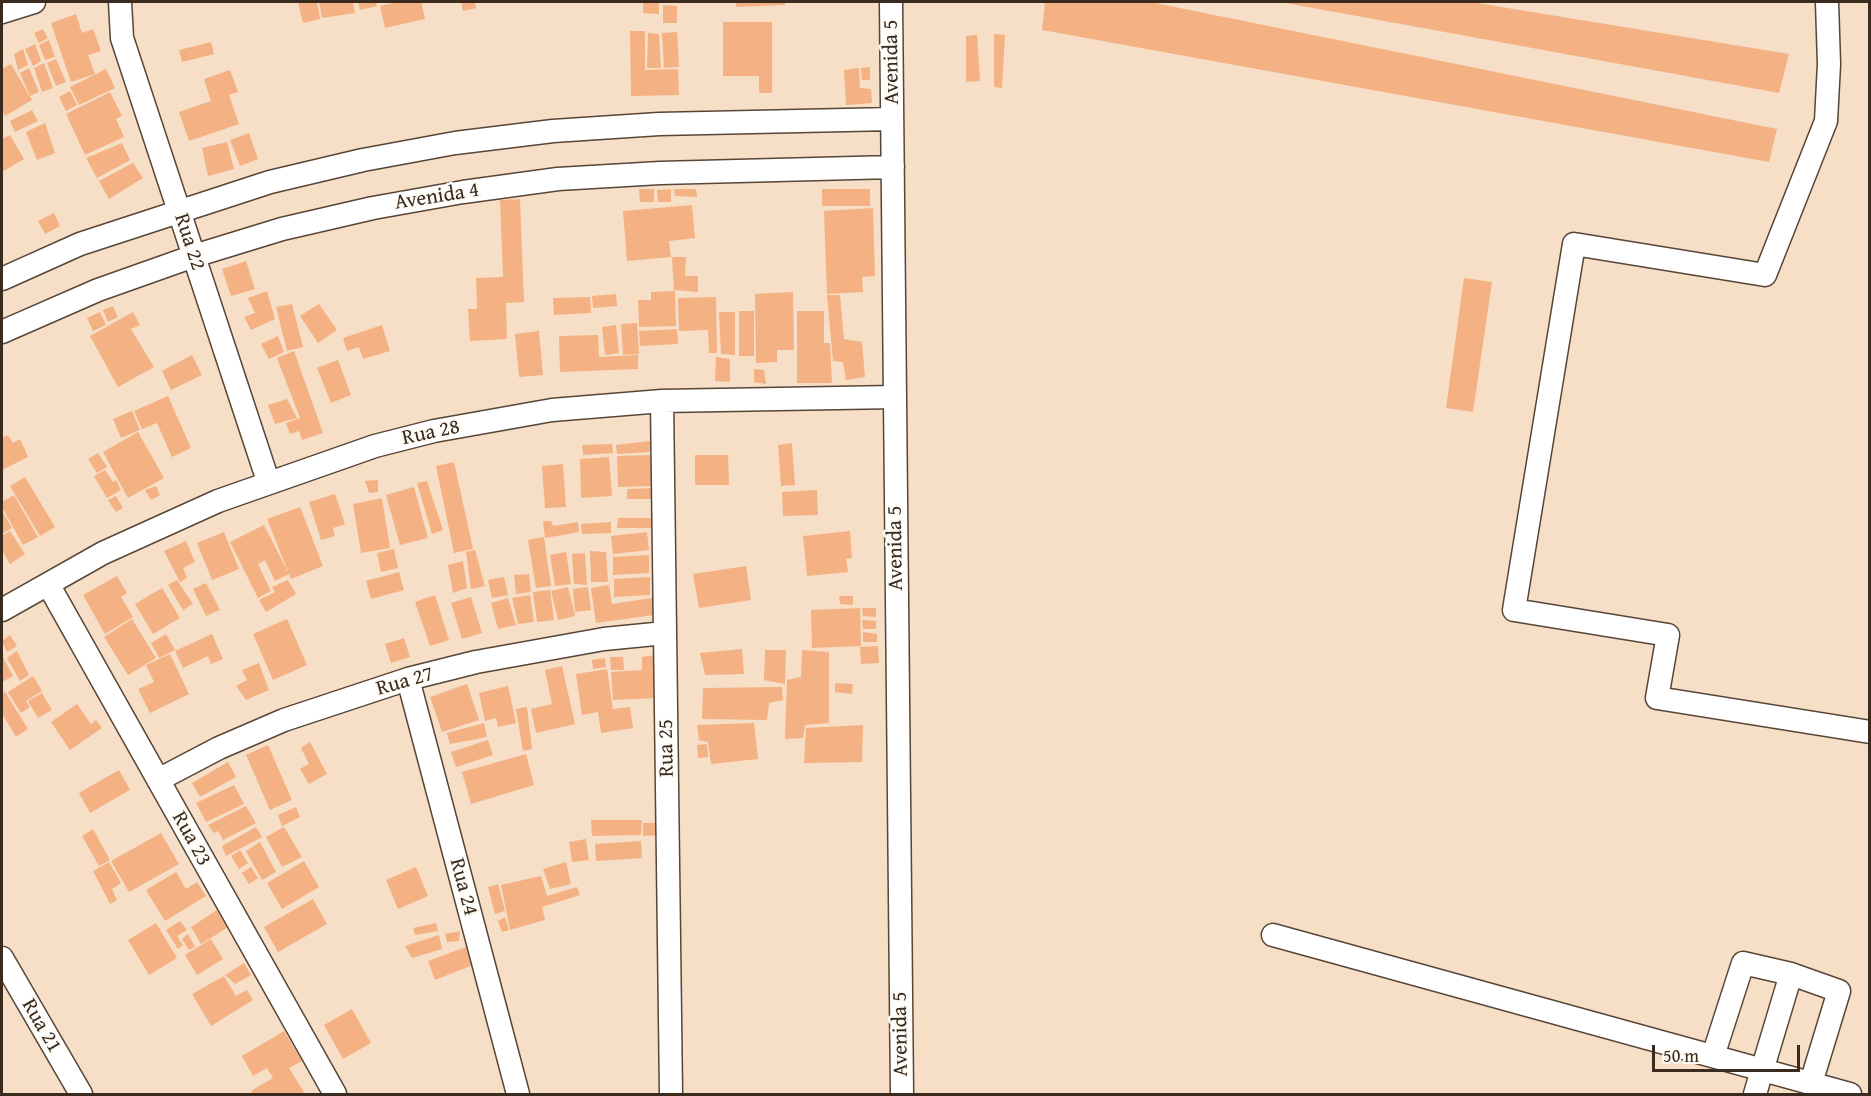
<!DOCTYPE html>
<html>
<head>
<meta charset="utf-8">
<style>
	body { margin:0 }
	#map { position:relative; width:1871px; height:1096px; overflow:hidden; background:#f6dfc6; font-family:"Gentium Book Plus",serif }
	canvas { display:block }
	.frame { position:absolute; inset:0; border:3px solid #3b2a1e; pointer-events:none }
	.scale { position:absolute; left:1652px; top:1045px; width:148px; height:27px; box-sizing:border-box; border:3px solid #3b2a1e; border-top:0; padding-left:8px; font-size:18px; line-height:21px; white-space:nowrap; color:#3b2a1e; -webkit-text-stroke:4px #fdfcf7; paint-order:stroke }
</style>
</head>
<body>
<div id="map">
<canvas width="1871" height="1096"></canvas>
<div class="frame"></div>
<div class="scale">50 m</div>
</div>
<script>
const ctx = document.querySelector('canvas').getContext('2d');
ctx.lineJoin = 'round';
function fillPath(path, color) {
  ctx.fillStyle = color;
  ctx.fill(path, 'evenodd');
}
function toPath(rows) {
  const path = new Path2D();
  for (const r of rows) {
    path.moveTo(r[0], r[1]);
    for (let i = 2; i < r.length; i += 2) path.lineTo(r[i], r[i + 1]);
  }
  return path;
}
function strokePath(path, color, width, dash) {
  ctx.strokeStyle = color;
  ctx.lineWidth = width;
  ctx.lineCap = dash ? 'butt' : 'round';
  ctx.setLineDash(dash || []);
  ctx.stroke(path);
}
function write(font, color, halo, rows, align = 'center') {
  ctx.font = font + ' "Gentium Book Plus",serif';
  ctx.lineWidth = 5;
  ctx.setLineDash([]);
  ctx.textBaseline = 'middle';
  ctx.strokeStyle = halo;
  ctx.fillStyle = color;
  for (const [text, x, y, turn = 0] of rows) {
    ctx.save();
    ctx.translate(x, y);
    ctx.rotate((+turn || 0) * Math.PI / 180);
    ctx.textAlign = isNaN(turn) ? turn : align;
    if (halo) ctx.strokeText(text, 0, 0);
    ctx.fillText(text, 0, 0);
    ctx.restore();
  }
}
const building = toPath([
	[298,2,317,2,320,19,303,23],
	[319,2,353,2,355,13,322,18],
	[358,2,376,2,377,6,360,10],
	[398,2,421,2,425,19,385,28,380,6],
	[461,2,475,2,476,8,463,11],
	[643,2,659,3,659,14,643,13],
	[736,2,785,2,785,5,736,7],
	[1045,2,1150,2,1777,129,1769,162,1042,30],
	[1280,2,1471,2,1789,54,1779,93],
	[663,5,677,6,677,23,663,23],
	[76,14,82,33,93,29,101,51,88,55,95,74,71,82,51,23],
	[723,22,772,22,772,93,759,93,759,76,723,76],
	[43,29,48,38,39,43,34,33],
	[630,31,645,31,645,70,678,69,679,95,631,96],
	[677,32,679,67,664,68,662,33],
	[648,33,659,34,661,68,647,68],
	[994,34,1005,35,1002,88,994,87],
	[977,35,980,81,966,82,966,36],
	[49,40,55,57,45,60,39,45],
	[211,42,214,54,182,62,179,50],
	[35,44,41,61,33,66,25,49],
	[23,49,28,65,18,70,14,54],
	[56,59,66,82,56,86,47,63],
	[44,63,53,88,42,92,34,68],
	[11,64,32,100,5,116,2,111,2,69],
	[870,67,870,80,862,80,861,68],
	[29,68,39,92,30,96,20,73],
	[859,68,860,88,871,89,872,103,846,105,844,70],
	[106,69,115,88,79,105,70,87],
	[230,70,238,92,229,95,239,124,189,141,179,112,211,101,204,79],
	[70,91,77,105,66,111,59,97],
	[110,92,122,116,116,119,124,137,85,155,66,114],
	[32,110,38,121,15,132,10,121],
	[45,123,55,153,37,160,26,132],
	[249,133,258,159,240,166,230,140],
	[10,135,24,159,2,172,2,139],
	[227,142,234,169,208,176,202,148],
	[122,143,130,160,97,178,86,158],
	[133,163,143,178,109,199,99,181],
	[639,189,654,189,654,202,640,202],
	[671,189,671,202,658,202,657,190],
	[674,189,696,189,697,197,675,196],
	[822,189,870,189,870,206,822,206],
	[520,199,524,302,506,303,507,339,470,341,468,309,477,309,476,278,503,277,500,200],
	[692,205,695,238,669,241,671,257,627,261,623,211],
	[873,208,875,276,862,277,863,292,827,294,824,211],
	[54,213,60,226,45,234,38,221],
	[672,257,686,257,685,276,698,276,698,292,674,290],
	[246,261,255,289,231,296,222,269],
	[1464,278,1492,282,1473,412,1446,408],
	[267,291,275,319,251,330,244,317,255,313,248,298],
	[675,291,676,326,639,327,638,300,651,300,651,292],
	[793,292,794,350,777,350,777,362,756,363,755,294],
	[616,294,617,306,593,308,592,296],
	[827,295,840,295,844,339,862,342,865,377,846,380,843,362,833,361],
	[590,297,591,313,554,315,553,298],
	[716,297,717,353,709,353,708,330,679,331,678,298],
	[292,304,303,347,287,351,276,307],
	[319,304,337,330,318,343,300,316],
	[113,306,118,317,108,322,103,310],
	[739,311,754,311,754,356,739,356],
	[797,311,824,311,824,343,830,343,832,383,797,383],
	[100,312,106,325,93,331,87,318],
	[133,312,140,325,131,329,154,367,118,387,90,336],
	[719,312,735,312,735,355,721,354],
	[637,323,639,354,623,355,621,324],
	[382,325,390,351,363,359,359,347,347,351,343,338],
	[616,325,619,353,605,355,602,327],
	[677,329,678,344,640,346,639,331],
	[539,331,543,375,519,377,515,334],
	[598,335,599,357,638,355,638,369,560,372,559,336],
	[278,336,284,352,269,359,261,344],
	[294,351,323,433,302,440,299,431,290,434,286,423,300,418,277,358],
	[192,355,202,375,171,390,162,371],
	[716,357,730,359,730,382,715,381],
	[338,360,351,395,331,403,317,368],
	[754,369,764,370,766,384,754,382],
	[168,396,191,448,172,457,157,423,142,429,134,411],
	[287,399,297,418,275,424,268,405],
	[132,411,140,430,121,438,113,419],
	[138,432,164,478,128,498,103,452],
	[8,435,13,443,20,439,28,457,2,470,2,438],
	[650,441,650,452,617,454,616,445],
	[792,443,795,485,781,486,778,445],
	[612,444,613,453,583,455,582,445],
	[98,453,107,467,97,473,88,459],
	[652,455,653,486,618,487,617,456],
	[695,455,728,455,729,485,695,485],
	[609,457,612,496,581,498,580,459],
	[454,462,473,549,454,553,436,466],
	[563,464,566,507,545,508,542,466],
	[105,470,113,482,116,480,121,490,107,498,94,476],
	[25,477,55,527,40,536,10,486],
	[378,480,378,492,369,493,365,481],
	[427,481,443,530,432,534,417,483],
	[156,486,160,495,151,500,145,490],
	[414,487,428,538,400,545,386,495],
	[653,488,653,499,627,499,627,489],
	[817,490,818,515,783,516,782,492],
	[335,494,345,524,333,528,335,536,321,540,309,502],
	[14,495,38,537,23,545,2,507,2,502],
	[116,496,123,508,116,512,108,500],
	[382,498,390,548,361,553,353,504],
	[300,507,323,566,291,579,267,519],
	[2,511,12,528,2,534],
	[618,518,654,518,653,528,617,528],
	[543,521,551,521,553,526,578,522,579,532,545,538],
	[611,522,611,533,582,534,581,524],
	[264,525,289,574,275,581,265,560,258,564,271,591,258,598,230,542],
	[10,531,25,554,10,564,2,550,2,536],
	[850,531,852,558,846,559,848,572,807,576,803,536],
	[224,532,239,569,212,580,197,543],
	[647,532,649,550,613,554,611,536],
	[544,537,551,586,536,588,528,540],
	[186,541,195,562,183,568,187,578,180,582,164,551],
	[394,549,398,568,381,572,377,553],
	[475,550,485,586,471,589,466,552],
	[590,551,606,552,608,582,591,582],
	[566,552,571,584,555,586,550,555],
	[585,553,587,585,574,584,572,554],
	[649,555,649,573,613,575,613,557],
	[463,561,467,588,453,593,448,565],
	[746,566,751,600,699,608,693,574],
	[399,572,404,590,371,599,366,581],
	[529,574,531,592,516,594,514,575],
	[117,576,127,593,121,597,133,617,105,634,83,595],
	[504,577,508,595,492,598,488,580],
	[650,577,650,595,614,597,614,579],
	[177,580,193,604,183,610,168,585],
	[288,580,296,594,266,612,259,600,275,592,272,587],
	[206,583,220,610,206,616,193,589],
	[609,585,612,604,652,598,654,615,596,623,591,588],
	[568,587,575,616,558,620,551,591],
	[588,587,591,610,575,612,573,589],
	[162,588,180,618,153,634,135,604],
	[550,590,554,620,537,622,533,592],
	[435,595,449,640,430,646,415,602],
	[530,595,534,622,518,624,512,598],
	[839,596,853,596,853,605,840,604],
	[471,597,482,633,462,639,451,603],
	[508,598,516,625,498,629,491,603],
	[860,608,861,646,812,648,811,610],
	[862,608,876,608,876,617,863,616],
	[132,619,156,658,128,675,104,637],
	[287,619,307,665,273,680,253,634],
	[862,620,876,621,876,629,863,629],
	[863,632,877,634,877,642,863,642],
	[166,634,175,650,159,658,151,643],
	[212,634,223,659,211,664,208,656,183,668,175,651],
	[10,635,17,646,7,652,2,641],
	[404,638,410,657,391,663,385,644],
	[878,646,879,663,861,664,860,647],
	[742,649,744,674,705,675,700,653],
	[765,650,786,650,785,684,764,680],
	[802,650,829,652,829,723,805,725,803,738,785,739,787,680,801,677],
	[17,651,29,675,20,681,7,658],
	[170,654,189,694,150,713,138,689,154,682,146,665],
	[2,655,13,676,2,682],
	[655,655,656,698,613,700,611,672,642,670,642,657],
	[610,657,623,657,624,670,611,670],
	[605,658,606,667,593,669,592,660],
	[259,663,269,690,246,700,236,686,247,680,242,670],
	[562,666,575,724,536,733,531,709,552,704,545,670],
	[607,669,613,709,630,707,633,728,601,733,598,712,582,715,576,674],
	[33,676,42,691,26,701,30,707,21,713,8,692],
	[835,683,853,684,852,694,835,692],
	[467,684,479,720,442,732,430,697],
	[508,686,516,723,498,727,496,718,485,721,479,693],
	[782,687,783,700,769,703,767,720,702,719,703,688],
	[5,692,28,729,16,737,2,713,2,694],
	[42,693,52,710,38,718,28,701],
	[77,704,91,724,96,720,102,728,70,750,51,722],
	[527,707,532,749,523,751,516,709],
	[484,723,487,737,450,744,447,733],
	[754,723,758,759,711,764,708,742,699,740,697,725],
	[863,725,862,762,804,763,806,728],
	[488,740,493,755,456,767,451,752],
	[310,742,327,774,309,784,300,769,309,764,301,748],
	[707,744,708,757,698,758,697,745],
	[268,745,292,800,270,810,246,755],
	[526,754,534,785,471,804,462,772],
	[228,762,236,777,200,797,192,783],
	[119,770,130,790,90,813,79,793],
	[234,785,244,804,206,822,196,803],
	[246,806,256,823,223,840,218,831,214,833,208,825],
	[296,807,300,817,282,826,278,815],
	[591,820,642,820,641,835,592,836],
	[643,823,660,823,659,835,643,836],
	[256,827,262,837,226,856,222,846],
	[284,827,302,857,282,867,266,837],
	[93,829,110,860,99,866,82,836],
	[161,833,179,864,129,892,111,861],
	[586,839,589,860,572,862,569,842],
	[641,841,642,858,596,861,595,844],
	[260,842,276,872,262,880,246,851],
	[240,850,248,863,239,869,231,856],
	[304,861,319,887,282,909,267,883],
	[109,862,121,883,112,889,117,900,110,904,93,871],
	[566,862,571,884,550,889,543,869],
	[251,867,258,878,249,884,242,873],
	[416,867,428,896,398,909,386,880],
	[176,872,186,889,197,882,206,896,165,921,146,890],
	[541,876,547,896,577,887,580,895,542,907,545,920,510,930,501,885],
	[498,884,505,911,495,914,488,887],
	[313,899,327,924,278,952,264,927],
	[217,910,227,928,201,944,191,927],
	[505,917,509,930,502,932,498,921],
	[180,921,187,930,177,936,183,945,178,949,166,930],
	[156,923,177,958,149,975,128,940],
	[436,923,438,931,415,935,413,928],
	[460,931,459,941,447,942,445,934],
	[188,934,195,947,189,950,182,939],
	[439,935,442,949,412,958,405,946],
	[211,939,223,959,197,975,185,955],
	[466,947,473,965,435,980,428,961],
	[244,963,251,975,235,984,225,975],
	[224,976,236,996,247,990,253,1000,211,1026,192,994],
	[352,1009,371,1043,343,1059,324,1025],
	[284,1031,302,1061,289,1068,305,1094,253,1094,251,1091,273,1078,267,1068,253,1076,242,1056]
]);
const minor = toPath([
	[120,2,122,38,268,481],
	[891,2,902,1094],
	[1827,2,1829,64,1826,121,1765,275,1574,244,1514,610,1668,635,1657,698,1870,732],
	[2,12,34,2],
	[2,279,80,244,270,182,363,160,455,143,553,131,659,124,892,119],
	[2,332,98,290,194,256,282,229,373,208,463,192,558,179,660,173,893,167],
	[662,401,671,1094],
	[48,584,335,1094],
	[2,610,103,553,218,501,375,446,434,431,552,410,662,401,895,397],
	[408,679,518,1094],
	[158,780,219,748,284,720,408,679,476,662,604,639,665,633],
	[1273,935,1850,1094],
	[2,958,81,1094],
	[1713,1056,1743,963,1791,974,1839,991,1811,1083],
	[1755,1094,1791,974]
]);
const streetNames = [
	["Avenida 5",892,62,-91],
	["Avenida 4",437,197,-9],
	["Rua 22",189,242,72],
	["Rua 28",431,433,-12],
	["Avenida 5",896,548,-91],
	["Rua 27",405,682,-16],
	["Rua 25",667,748,-91],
	["Rua 23",191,839,61],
	["Rua 24",463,887,75],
	["Rua 21",41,1026,60],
	["Avenida 5",901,1034,-91]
];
fillPath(building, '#f4b183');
strokePath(minor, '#574537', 25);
strokePath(minor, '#fff', 22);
write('21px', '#3b2a1e', '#fdfcf7', streetNames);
</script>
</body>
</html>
